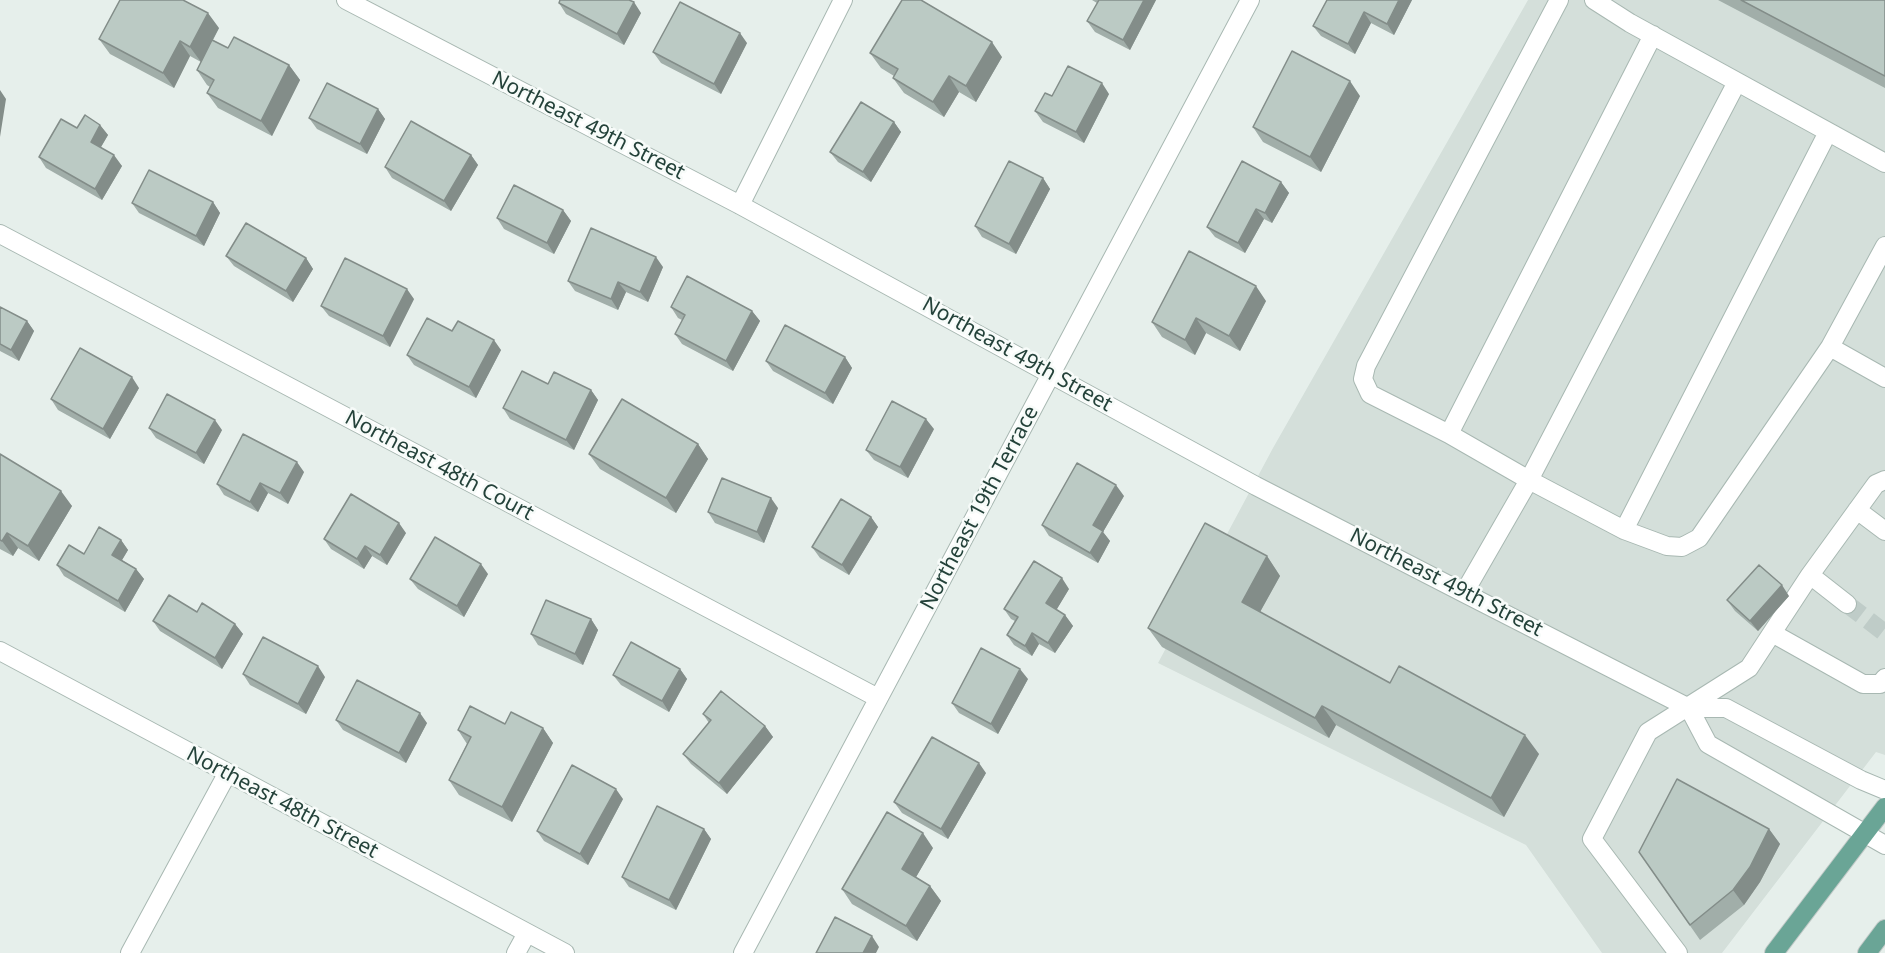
<!DOCTYPE html>
<html>
<head>
<meta charset="utf-8">
<style>
	body { margin:0 }
	canvas { display:block; background:#e6efeb }
</style>
</head>
<body>
<canvas width="1885" height="953"></canvas>
<script>
const ctx = document.querySelector('canvas').getContext('2d');
ctx.lineJoin = 'round';
function fillPath(path, color) {
  ctx.fillStyle = color;
  ctx.fill(path, 'evenodd');
}
function toPath(rows) {
  const path = new Path2D();
  for (const r of rows) {
    path.moveTo(r[0], r[1]);
    for (let i = 2; i < r.length; i += 2) path.lineTo(r[i], r[i + 1]);
  }
  return path;
}
function strokePath(path, color, width, dash) {
  ctx.strokeStyle = color;
  ctx.lineWidth = width;
  ctx.lineCap = dash ? 'butt' : 'round';
  ctx.setLineDash(dash || []);
  ctx.stroke(path);
}
function write(font, color, halo, rows, align = 'center') {
  ctx.font = font + ' "Noto Sans",sans-serif';
  ctx.lineWidth = 5;
  ctx.setLineDash([]);
  ctx.textBaseline = 'middle';
  ctx.strokeStyle = halo;
  ctx.fillStyle = color;
  for (const [text, x, y, turn = 0] of rows) {
    ctx.save();
    ctx.translate(x, y);
    ctx.rotate((+turn || 0) * Math.PI / 180);
    ctx.textAlign = isNaN(turn) ? turn : align;
    if (halo) ctx.strokeText(text, 0, 0);
    ctx.fillText(text, 0, 0);
    ctx.restore();
  }
}
const built = toPath([
	[1528,0,1885,0,1885,755,1876,752,1722,953,1602,953,1526,845,1158,663,1273,448]
]);
const minorTunnel = toPath([
	[1847,604,1885,633]
]);
const minor = toPath([
	[346,0,740,205,1256,486,1464,593,1689,708,1726,708,1861,780,1885,790],
	[1594,0,1630,23,1885,163],
	[1737,82,1529,480,1624,530,1667,546,1682,547,1699,538,1830,347,1885,378],
	[740,205,843,0],
	[0,234,878,698],
	[1830,347,1885,246],
	[1449,434,1653,35],
	[1857,510,1885,531],
	[1624,530,1828,132],
	[1810,575,1847,604],
	[1464,593,1529,480,1449,434,1370,394,1363,379,1366,366,1559,0],
	[1772,633,1863,684,1880,684,1885,678],
	[0,651,565,953],
	[1689,708,1708,744,1885,845],
	[130,953,227,774],
	[516,953,527,933],
	[743,953,1250,0],
	[1678,953,1592,839,1648,732,1749,668,1810,575,1876,484,1885,480]
]);
const major = toPath([
	[1774,953,1885,807],
	[1867,953,1885,929]
]);
const wall = toPath([
	[1092,0,1156,0,1130,50,1095,32,1087,21,1097,3],
	[1327,0,1412,0,1394,35,1371,23,1355,54,1321,36,1313,26],
	[1718,0,1885,0,1885,88],
	[559,3,641,13,624,45,566,14],
	[219,28,213,40,228,48,289,65,300,80,272,136,218,108,207,93,210,87,207,85,197,70,201,62,190,56,174,88,110,54,99,39],
	[747,43,721,94,661,63,653,52],
	[870,53,1002,57,976,102,959,92,944,117,904,93,893,78,894,76,881,68],
	[1109,94,1084,143,1043,122,1035,111,1052,96],
	[1360,96,1321,172,1263,142,1253,127],
	[378,109,385,119,367,154,317,129,309,118],
	[894,122,901,132,871,182,838,162,830,152],
	[100,125,108,135,101,147,122,166,102,200,46,168,39,157,77,128],
	[471,155,478,165,451,211,392,178,385,167],
	[1043,178,1050,189,1016,254,982,237,975,226],
	[1281,182,1289,193,1272,223,1264,219,1245,253,1215,237,1207,227],
	[213,202,220,213,204,246,139,213,132,203],
	[563,210,571,221,554,254,504,229,497,218],
	[226,256,306,258,313,269,293,302,234,266],
	[663,267,648,302,626,292,618,310,575,291,568,281],
	[414,299,390,347,329,316,321,306],
	[1266,301,1240,351,1206,333,1195,355,1162,337,1152,322],
	[0,307,27,321,34,331,19,361,0,351],
	[671,307,752,311,760,321,733,371,682,344,675,334,682,320,678,318],
	[452,331,501,350,476,398,414,365,407,355],
	[845,357,852,368,833,404,773,371,766,361],
	[548,384,591,390,598,400,574,450,510,419,503,408],
	[139,388,110,439,58,410,51,399],
	[149,428,222,430,204,464,156,438],
	[934,429,908,478,874,460,866,450],
	[698,444,708,459,676,513,600,469,589,454],
	[0,454,72,506,39,561,18,548,13,556,0,549],
	[304,472,288,504,268,493,258,512,224,495,217,484],
	[1124,496,1103,532,1110,541,1098,563,1049,536,1042,525],
	[778,508,764,543,715,523,708,512],
	[871,517,878,527,849,575,820,558,812,547],
	[406,533,387,565,372,556,364,569,331,549,324,539],
	[121,540,128,550,122,560,136,569,144,579,125,612,64,576,57,565],
	[1267,556,1280,576,1260,612,1390,683,1539,754,1504,817,1336,725,1329,738,1162,647,1148,628],
	[488,574,464,617,418,589,410,579],
	[1069,589,1056,610,1065,615,1073,626,1055,653,1039,644,1032,656,1014,645,1007,635,1015,621,1011,619,1004,609],
	[1789,596,1758,631,1735,611,1727,600],
	[197,612,235,624,243,634,222,669,160,631,153,621],
	[591,619,598,630,583,665,538,645,531,634],
	[680,669,687,679,669,712,621,685,613,675],
	[243,674,325,677,306,714,250,685],
	[1028,679,998,734,959,713,952,703],
	[703,714,765,726,773,737,727,794,691,764,683,754,709,723],
	[336,720,427,723,406,763,343,730],
	[505,724,543,728,553,743,512,822,459,795,449,780,467,744,458,730],
	[986,773,948,839,902,813,894,802],
	[623,799,588,865,544,841,537,831],
	[704,829,711,839,676,910,629,887,622,877],
	[1769,829,1780,844,1760,882,1744,905,1700,940,1639,852],
	[933,848,916,877,930,886,941,901,917,941,852,904,842,889]
]);
const shadedWall = toPath([
	[1144,0,1156,0,1130,50,1123,40],
	[1399,0,1412,0,1394,35,1387,24],
	[634,2,641,13,624,45,617,34],
	[1364,12,1371,23,1355,54,1348,44],
	[208,13,219,28,201,62,190,47],
	[740,33,747,43,721,94,714,84],
	[180,41,190,56,174,88,163,73],
	[992,42,1002,57,976,102,966,86],
	[289,65,300,80,272,136,261,121],
	[949,76,959,92,944,117,933,102],
	[1350,81,1360,96,1321,172,1310,157],
	[1102,83,1109,94,1084,143,1076,132],
	[0,90,6,99,0,137],
	[378,109,385,119,367,154,360,144],
	[894,122,901,132,871,182,863,172],
	[100,125,108,135,98,152,91,142],
	[114,155,122,166,102,200,95,189],
	[471,155,478,165,451,211,444,201],
	[1043,178,1050,189,1016,254,1009,244],
	[1281,182,1289,193,1272,223,1265,213],
	[213,202,220,213,204,246,196,236],
	[1256,209,1264,219,1245,253,1238,243],
	[563,210,571,221,554,254,547,243],
	[656,257,663,267,648,302,640,292],
	[306,258,313,269,293,302,286,291],
	[618,282,626,292,618,310,611,299],
	[1256,286,1266,301,1240,351,1229,336],
	[407,289,414,299,390,347,383,336],
	[752,311,760,321,733,371,726,361],
	[1196,318,1206,333,1195,355,1185,340],
	[27,321,34,331,19,361,11,350],
	[494,340,501,350,476,398,469,387],
	[845,357,852,368,833,404,825,393],
	[132,377,139,388,110,439,103,429],
	[591,390,598,400,574,450,566,440],
	[926,419,934,429,908,478,900,467],
	[215,420,222,430,204,464,196,453],
	[698,444,708,459,676,513,666,498],
	[297,462,304,472,288,504,280,493],
	[260,483,268,493,258,512,250,502],
	[1116,485,1124,496,1103,532,1110,541,1098,563,1090,553,1093,525],
	[61,491,72,506,39,561,28,546],
	[771,498,778,508,764,543,757,532],
	[871,517,878,527,849,575,842,565],
	[399,523,406,533,387,565,380,555],
	[7,533,18,548,13,556,2,541],
	[121,540,128,550,119,565,112,555],
	[365,546,372,556,364,569,357,559],
	[1267,556,1280,576,1255,621,1242,602],
	[481,564,488,574,464,617,457,606],
	[136,569,144,579,125,612,118,601],
	[1062,578,1069,589,1054,614,1046,603],
	[1782,585,1789,596,1758,631,1750,621],
	[1065,615,1073,626,1055,653,1048,643],
	[591,619,598,630,583,665,575,654],
	[235,624,243,634,222,669,215,658],
	[1032,633,1039,644,1032,656,1025,646],
	[318,666,325,677,306,714,298,704],
	[680,669,687,679,669,712,662,701],
	[1020,669,1028,679,998,734,991,724],
	[1322,706,1336,725,1329,738,1315,718],
	[420,713,427,723,406,763,399,753],
	[765,726,773,737,727,794,719,783],
	[543,728,553,743,512,822,502,807],
	[1525,735,1539,754,1504,817,1491,798],
	[979,763,986,773,948,839,941,829],
	[616,789,623,799,588,865,580,854],
	[704,829,711,839,676,910,669,900],
	[1769,829,1780,844,1760,882,1744,905,1733,890],
	[923,833,933,848,912,884,902,869],
	[930,886,941,901,917,941,906,926],
	[872,936,879,947,876,953,863,953]
]);
const building = toPath([
	[120,0,183,0,208,13,190,47,180,41,163,73,99,39,120,0],
	[560,0,629,0,634,2,617,34,559,3,560,0],
	[902,0,921,0,992,42,966,86,949,76,933,102,893,78,898,69,870,53,902,0],
	[1099,0,1144,0,1123,40,1087,21,1099,0],
	[1327,0,1399,0,1387,24,1364,12,1348,44,1313,26,1327,0],
	[1741,0,1885,0,1885,76,1741,0],
	[680,2,740,33,714,84,653,52,680,2],
	[234,37,289,65,261,121,207,93,214,80,197,70,212,40,228,48,234,37],
	[1292,51,1350,81,1310,157,1253,127,1292,51],
	[1068,66,1102,83,1076,132,1035,111,1045,93,1052,96,1068,66],
	[327,83,378,109,360,144,309,118,327,83],
	[861,102,894,122,863,172,830,152,861,102],
	[85,115,100,125,91,142,114,155,95,189,39,157,61,119,77,128,85,115],
	[411,121,471,155,444,201,385,167,411,121],
	[1009,161,1043,178,1009,244,975,226,1009,161],
	[1242,161,1281,182,1265,213,1256,209,1238,243,1207,227,1242,161],
	[149,170,213,202,196,236,132,203,149,170],
	[514,185,563,210,547,243,497,218,514,185],
	[246,223,306,258,286,291,226,256,246,223],
	[591,228,656,257,640,292,618,282,611,299,568,281,591,228],
	[1189,251,1256,286,1229,336,1196,318,1185,340,1152,322,1189,251],
	[345,258,407,289,383,336,321,306,345,258],
	[687,276,752,311,726,361,675,334,685,315,671,307,687,276],
	[0,307,27,321,11,350,0,344,0,307],
	[427,318,452,331,458,321,494,340,469,387,407,355,427,318],
	[785,325,845,357,825,393,766,361,785,325],
	[80,348,132,377,103,429,51,399,80,348],
	[522,371,548,384,554,372,591,390,566,440,503,408,522,371],
	[167,394,215,420,196,453,149,428,167,394],
	[622,399,698,444,666,498,589,454,622,399],
	[892,401,926,419,900,467,866,450,892,401],
	[243,434,297,462,280,493,260,483,250,502,217,484,243,434],
	[0,454,61,491,28,546,7,533,2,541,0,540,0,454],
	[1077,463,1116,485,1093,525,1103,531,1090,553,1042,525,1077,463],
	[722,478,771,498,757,532,708,512,722,478],
	[351,494,399,523,380,555,365,546,357,559,324,539,351,494],
	[841,499,871,517,842,565,812,547,841,499],
	[1205,523,1267,556,1242,602,1390,683,1399,666,1525,735,1491,798,1322,706,1315,718,1148,628,1205,523],
	[99,527,121,540,112,555,136,569,118,601,57,565,69,545,84,554,99,527],
	[435,537,481,564,457,606,410,579,435,537],
	[1034,561,1062,578,1046,603,1065,615,1048,643,1032,633,1025,646,1007,635,1018,617,1004,609,1034,561],
	[1759,565,1782,585,1750,621,1727,600,1759,565],
	[169,595,197,612,202,603,235,624,215,658,153,621,169,595],
	[546,600,591,619,575,654,531,634,546,600],
	[263,637,318,666,298,704,243,674,263,637],
	[631,642,680,669,662,701,613,675,631,642],
	[981,648,1020,669,991,724,952,703,981,648],
	[357,680,420,713,399,753,336,720,357,680],
	[721,691,765,726,719,783,683,754,711,720,703,714,721,691],
	[470,706,505,724,511,712,543,728,502,807,449,780,471,737,458,730,470,706],
	[932,737,979,763,941,829,894,802,932,737],
	[572,765,616,789,580,854,537,831,572,765],
	[1677,779,1769,829,1750,867,1733,890,1690,925,1639,852,1677,779],
	[657,806,704,829,669,900,622,877,657,806],
	[887,812,923,833,902,869,930,886,906,926,842,889,887,812],
	[835,917,872,936,863,953,816,953,835,917]
]);
const streetNames = [
	["Northeast 49th Street",588,126,27],
	["Northeast 49th Street",1017,355,29],
	["Northeast 48th Court",439,466,28],
	["Northeast 19th Terrace",980,508,-62],
	["Northeast 49th Street",1446,583,27],
	["Northeast 48th Street",282,803,28]
];
fillPath(built, '#d4dfda');
strokePath(minorTunnel, '#bfccc8', 18, [18, 9]);
strokePath(minor, '#a8b8b2', 20);
strokePath(major, '#c2cac8', 20);
strokePath(minor, '#fff', 18);
strokePath(major, '#6aa596', 18);
fillPath(wall, '#a1aea9');
fillPath(shadedWall, '#838d89');
fillPath(building, '#bbcac4');
strokePath(building, '#838d89', 1.5);
write('21px', '#24423a', '#f7fbf9', streetNames);
</script>
</body>
</html>
